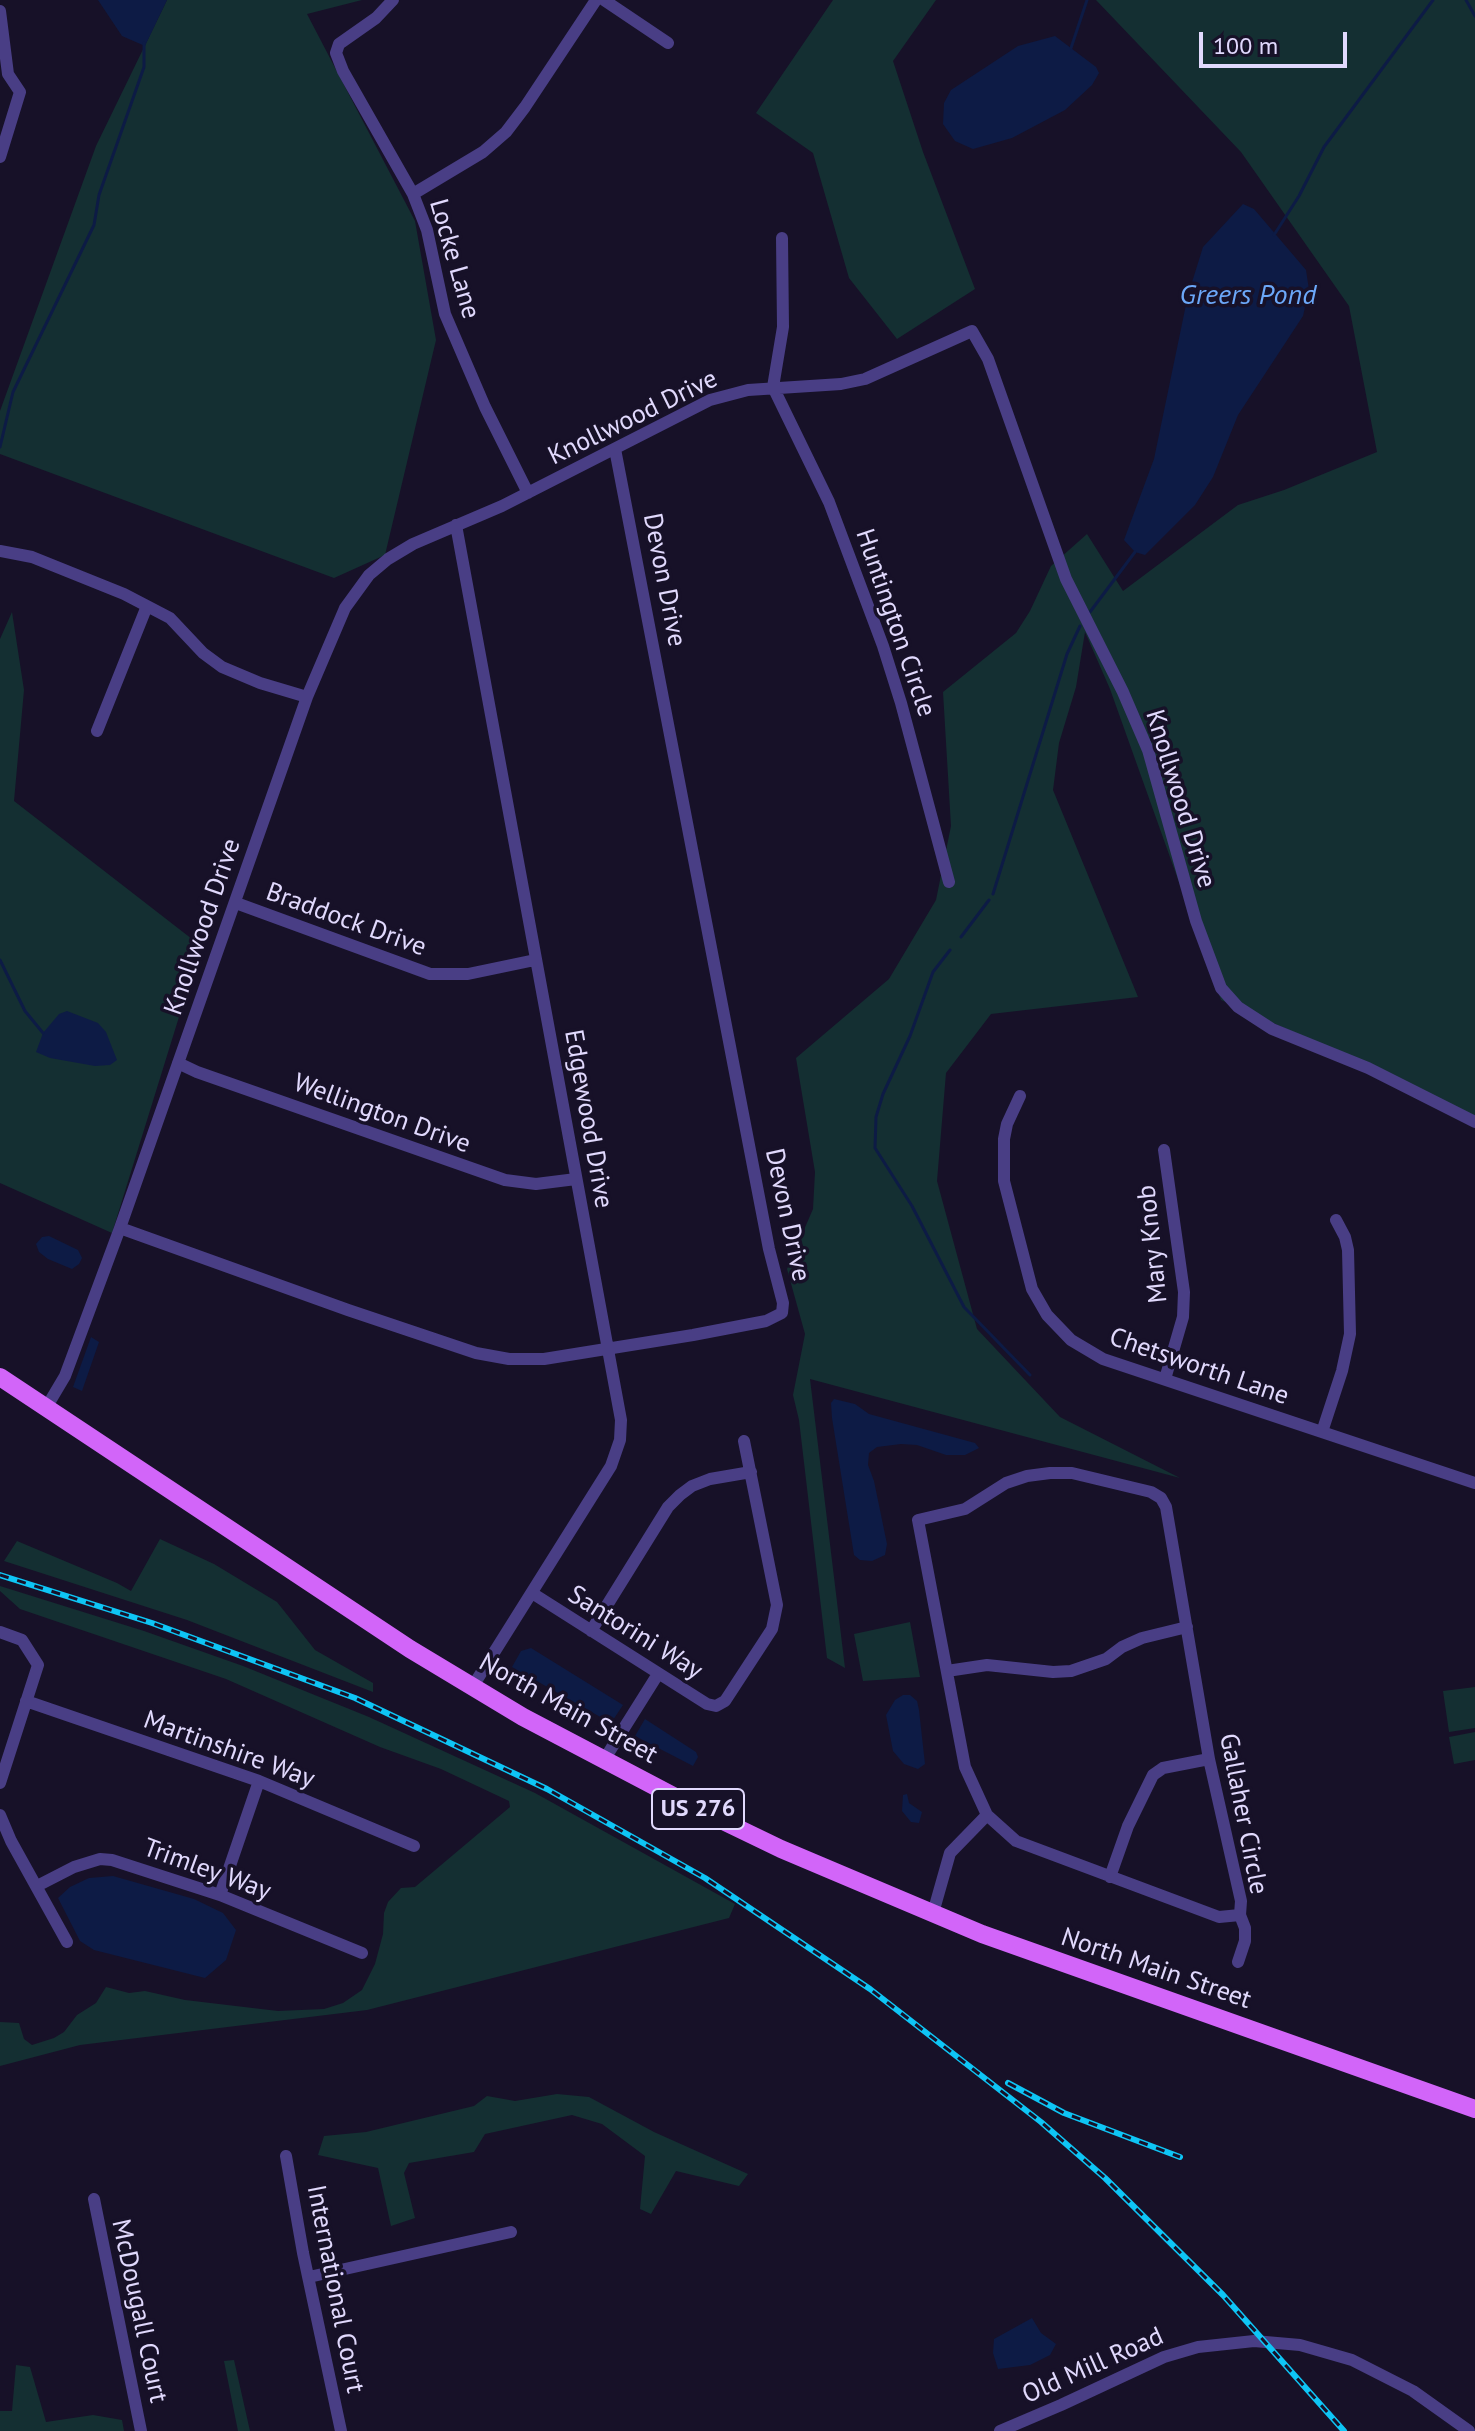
<!DOCTYPE html>
<html>
<head>
<meta charset="utf-8">
<style>
	body { margin:0 }
	#map { position:relative; width:1475px; height:2431px; overflow:hidden; background:#171128; font-family:"PT Sans",sans-serif }
	canvas { display:block }
	.scale { position:absolute; left:1199px; top:32px; width:148px; height:36px; box-sizing:border-box; border:4px solid #e1d9fd; border-top:0; padding-left:10px; font-size:24px; line-height:28px; white-space:nowrap; color:#e1d9fd; -webkit-text-stroke:6px #171128; paint-order:stroke }
</style>
</head>
<body>
<div id="map">
<canvas width="1475" height="2431"></canvas>
<div class="scale">100 m</div>
</div>
<script>
const ctx = document.querySelector('canvas').getContext('2d');
ctx.lineJoin = 'round';
function fillPath(path, color) {
  ctx.fillStyle = color;
  ctx.fill(path, 'evenodd');
}
function toPath(rows) {
  const path = new Path2D();
  for (const r of rows) {
    path.moveTo(r[0], r[1]);
    for (let i = 2; i < r.length; i += 2) path.lineTo(r[i], r[i + 1]);
  }
  return path;
}
function strokePath(path, color, width, dash) {
  ctx.strokeStyle = color;
  ctx.lineWidth = width;
  ctx.lineCap = dash ? 'butt' : 'round';
  ctx.setLineDash(dash || []);
  ctx.stroke(path);
}
function write(font, color, halo, rows, align = 'center') {
  ctx.font = font + ' "PT Sans",sans-serif';
  ctx.lineWidth = 7;
  ctx.setLineDash([]);
  ctx.textBaseline = 'middle';
  ctx.strokeStyle = halo;
  ctx.fillStyle = color;
  for (const [text, x, y, turn = 0] of rows) {
    ctx.save();
    ctx.translate(x, y);
    ctx.rotate((+turn || 0) * Math.PI / 180);
    ctx.textAlign = isNaN(turn) ? turn : align;
    if (halo) ctx.strokeText(text, 0, 0);
    ctx.fillText(text, 0, 0);
    ctx.restore();
  }
}
const green = toPath([
	[167,0,362,0,307,14,415,221,436,340,385,555,334,578,0,454,0,411,96,146],
	[833,0,936,0,893,61,923,152,975,289,897,339,849,278,813,153,756,113],
	[1096,0,1475,0,1475,1127,1400,1079,1221,1000,1110,689,1085,632,1076,687,1059,743,1053,790,1138,997,991,1014,946,1073,937,1181,977,1329,1060,1417,1180,1478,810,1379,845,1668,827,1658,799,1420,793,1395,805,1334,787,1269,813,1209,815,1172,796,1058,889,979,936,900,951,826,943,692,1016,633,1030,611,1051,566,1087,534,1123,591,1238,505,1284,490,1377,452,1349,306,1241,152],
	[12,612,24,690,14,801,201,946,112,1233,0,1183,0,639],
	[160,1539,214,1564,277,1602,315,1650,373,1683,373,1692,187,1620,4,1561,17,1541,117,1583,131,1591],
	[0,1586,144,1631,243,1666,369,1717,535,1793,735,1904,729,1918,367,2010,80,2045,0,2066,0,2022,19,2023,24,2039,32,2045,54,2038,64,2032,77,2015,96,2003,106,1987,129,1993,145,1991,185,2000,278,2011,324,2009,343,2003,362,1990,375,1964,383,1934,384,1913,388,1902,401,1888,415,1887,510,1807,509,1801,441,1769,380,1747,226,1679,20,1609,0,1591],
	[910,1622,920,1677,863,1681,854,1634],
	[1475,1687,1475,1728,1449,1732,1443,1691],
	[1475,1732,1475,1760,1454,1764,1449,1737],
	[557,2094,589,2097,654,2132,748,2174,739,2186,676,2171,651,2214,640,2209,645,2156,602,2124,572,2115,485,2134,474,2152,409,2163,404,2173,415,2218,391,2226,378,2168,318,2155,324,2136,366,2132,474,2106,487,2096,515,2101],
	[234,2360,250,2431,238,2431,224,2361],
	[16,2365,30,2367,46,2422,93,2415,122,2420,124,2431,0,2431,0,2411,12,2411]
]);
const water = toPath([
	[98,0,167,0,145,46,122,36],
	[1055,36,1096,67,1099,73,1092,85,1065,110,1012,138,973,149,955,141,943,124,944,103,951,90,1018,46],
	[1243,204,1254,209,1306,270,1309,290,1303,316,1238,415,1213,477,1195,505,1145,555,1135,552,1124,540,1154,459,1188,295,1203,247],
	[67,1011,98,1023,106,1032,117,1060,110,1065,95,1066,50,1058,36,1052,43,1033,59,1014],
	[49,1236,78,1250,82,1258,79,1264,72,1269,48,1259,39,1252,36,1244,42,1237],
	[91,1337,99,1342,82,1391,73,1387],
	[834,1399,855,1404,869,1414,975,1443,979,1448,965,1455,946,1455,917,1445,901,1444,877,1447,869,1453,868,1465,874,1481,887,1544,885,1555,872,1561,860,1560,854,1555,832,1418,831,1403],
	[531,1648,623,1705,611,1723,512,1667,521,1651],
	[903,1695,910,1695,917,1701,919,1710,925,1764,918,1769,904,1764,893,1751,886,1715,895,1700],
	[645,1719,696,1752,698,1757,693,1766,635,1736],
	[907,1794,909,1803,922,1812,919,1823,911,1822,902,1811,903,1795],
	[113,1876,194,1899,223,1913,236,1930,226,1960,205,1978,94,1950,80,1941,58,1898,70,1887,89,1878],
	[1032,2318,1041,2333,1056,2344,1050,2355,1030,2365,998,2369,993,2353,994,2339]
]);
const stream = toPath([
	[1466,0,1475,16],
	[1071,48,1087,0],
	[1274,235,1299,196,1324,147,1433,0],
	[0,447,13,392,94,225,99,195,144,67,144,43],
	[1090,612,1135,552],
	[993,894,1067,654,1080,626],
	[961,937,989,900],
	[950,950,933,972,910,1036,883,1094,876,1117,875,1148,912,1206,964,1307,1030,1375],
	[0,960,25,1011,43,1033]
]);
const minor = toPath([
	[393,0,376,18,339,44,336,53,343,71,413,194,427,230,445,314,485,407,528,493],
	[604,0,668,43],
	[0,11,8,74,20,92,0,157],
	[413,194,483,152,506,132,525,107,596,0],
	[782,238,783,327,773,387,829,502,883,646,901,703,949,882],
	[456,525,621,1420,620,1440,611,1466,473,1686],
	[0,551,32,557,124,594,170,618,203,653,222,667,260,683,307,697],
	[97,731,147,606],
	[236,903,430,974,468,974,535,960],
	[178,1063,197,1072,505,1180,536,1184,576,1179],
	[1020,1096,1007,1124,1004,1139,1004,1181,1032,1289,1047,1315,1071,1340,1103,1359,1475,1483],
	[1164,1150,1184,1292,1183,1317,1165,1379],
	[120,1228,348,1310,476,1353,509,1359,544,1359,693,1335,766,1321,782,1313,783,1303,769,1249,615,449],
	[46,1408,65,1376,120,1228,307,697,345,608,369,575,388,559,413,544,502,506,710,400,748,390,841,384,865,379,972,331,988,359,1066,579,1123,692,1148,750,1196,921,1221,988,1238,1007,1272,1029,1368,1068,1475,1122],
	[1322,1432,1342,1371,1350,1334,1348,1250,1345,1237,1336,1220],
	[1050,1473,1072,1473,1151,1492,1161,1498,1166,1507,1209,1759,1241,1901,1240,1915,1219,1917,1016,1841,987,1815,965,1767,918,1520,965,1509,1006,1483,1027,1476,1050,1473],
	[532,1593,707,1704,716,1706,725,1701,772,1629,777,1605,744,1441],
	[591,1631,668,1507,680,1495,692,1486,710,1479,751,1472],
	[0,1632,22,1640,38,1665,0,1783],
	[947,1671,987,1665,1053,1672,1071,1671,1106,1659,1122,1647,1142,1638,1187,1627],
	[26,1701,259,1781,414,1846],
	[604,1760,658,1674],
	[0,1815,11,1841,67,1942],
	[1110,1877,1128,1826,1153,1775,1163,1768,1209,1759],
	[37,1886,74,1867,100,1859,112,1860,220,1895,362,1953],
	[220,1895,259,1781],
	[933,1913,950,1853,987,1815],
	[1238,1962,1245,1941,1245,1928,1240,1915],
	[286,2156,303,2253,341,2431],
	[94,2199,141,2431],
	[309,2277,511,2232],
	[1000,2431,1061,2405,1164,2357,1198,2347,1254,2341,1300,2345,1352,2360,1413,2391,1469,2431]
]);
const primary = toPath([
	[0,1377,410,1649,523,1717,696,1808,781,1849,982,1934,1475,2109]
]);
const rail = toPath([
	[0,1575,152,1623,355,1698,547,1789,705,1878,870,1989,1041,2122,1105,2178,1223,2295,1344,2431],
	[1008,2083,1064,2113,1180,2157]
]);
const shields = [
	[698,1809,92]
];
const shieldNames = [
	["US 276",698,1809]
];
const streetNames = [
	["Locke Lane",454,259,74],
	["Knollwood Drive",633,418,-26],
	["Devon Drive",664,580,79],
	["Huntington Circle",895,623,71],
	["Knollwood Drive",1180,799,73],
	["Braddock Drive",346,920,20],
	["Knollwood Drive",203,927,-71],
	["Wellington Drive",382,1114,20],
	["Edgewood Drive",588,1119,80],
	["Devon Drive",787,1215,78],
	["Mary Knob",1153,1244,-96],
	["Chetsworth Lane",1199,1367,19],
	["Santorini Way",635,1633,32],
	["North Main Street",568,1709,29],
	["Martinshire Way",229,1750,20],
	["Gallaher Circle",1243,1814,79],
	["Trimley Way",207,1870,20],
	["North Main Street",1156,1969,19],
	["International Court",335,2289,79],
	["McDougall Court",139,2311,78],
	["Old Mill Road",1093,2366,-24]
];
const waterNames = [
	["Greers Pond",1248,296]
];
fillPath(green, '#142f32');
fillPath(water, '#0d1b45');
strokePath(stream, '#0d1b45', 3);
strokePath(minor, '#493e85', 12);
strokePath(primary, '#d265f9', 18);
strokePath(rail, '#0ec5f5', 6);
strokePath(rail, '#171128', 3, [9]);
for (const [x, y, w] of shields) {
  const box = new Path2D();
  box.roundRect(x - w / 2, y - 20, w, 40, 6);
  ctx.fillStyle = '#171128';
  ctx.fill(box);
  strokePath(box, '#e1d9fd', 2);
}
write('bold 24px', '#e1d9fd', null, shieldNames);
write('26px', '#e1d9fd', '#171128', streetNames);
write('italic 28px', '#6ca8f9', '#171128', waterNames);
</script>
</body>
</html>
